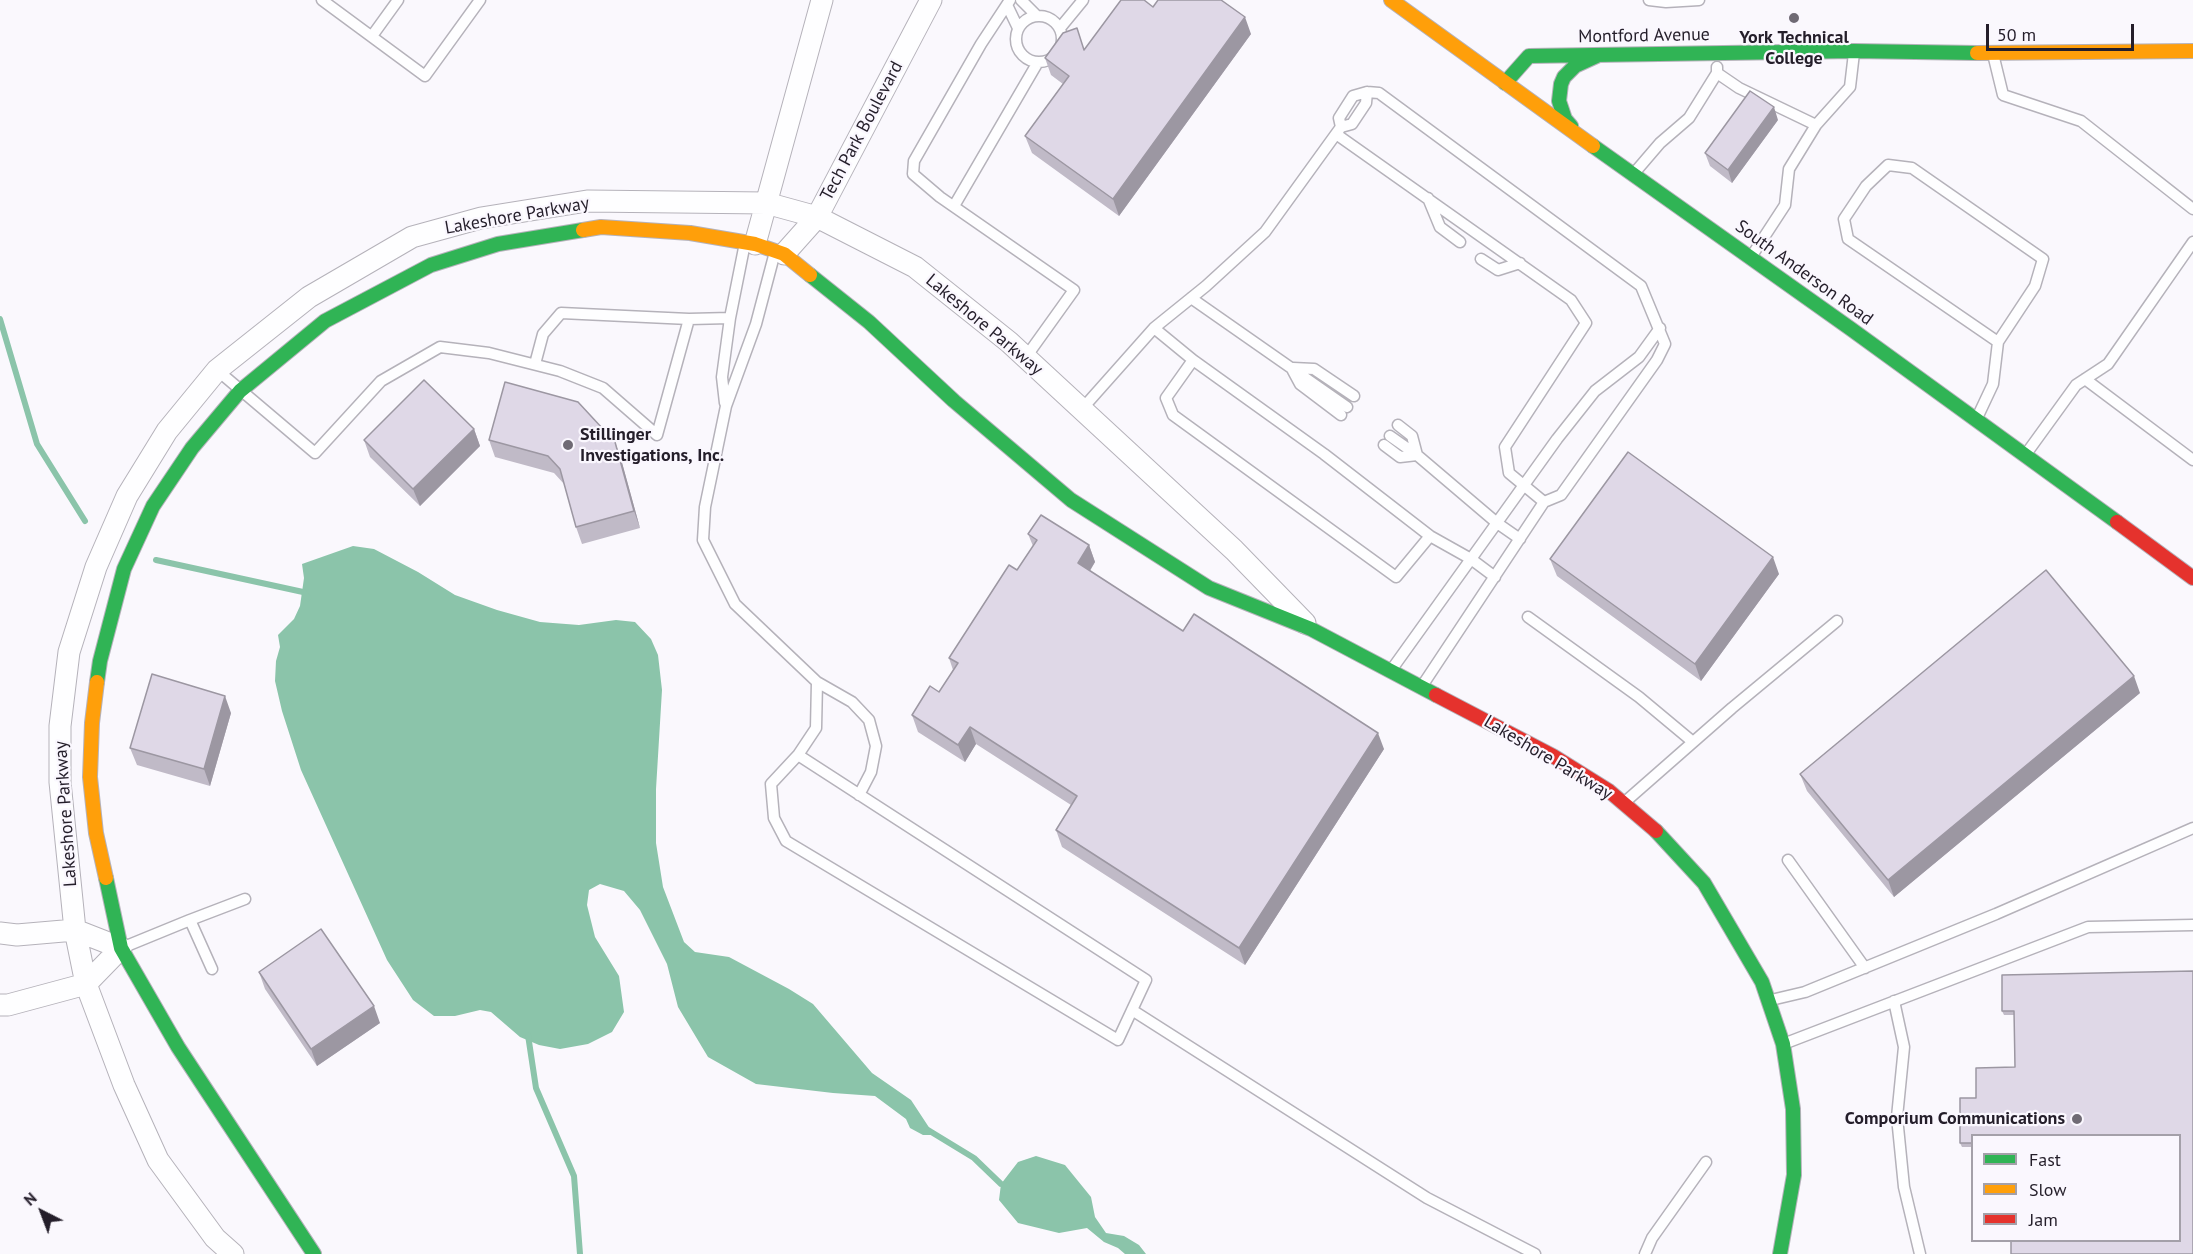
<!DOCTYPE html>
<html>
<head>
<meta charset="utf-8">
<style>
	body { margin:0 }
	#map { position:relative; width:2193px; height:1254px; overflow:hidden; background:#faf8fd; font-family:"PT Sans",sans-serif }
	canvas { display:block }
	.legend { position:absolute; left:1971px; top:1134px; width:210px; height:108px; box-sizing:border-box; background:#faf7fe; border:2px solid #a4a0a9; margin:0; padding:8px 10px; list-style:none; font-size:18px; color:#241e2a }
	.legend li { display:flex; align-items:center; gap:12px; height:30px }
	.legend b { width:30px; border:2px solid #a4a0a9 }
	.north { position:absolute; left:12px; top:1182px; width:60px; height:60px; -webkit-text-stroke:4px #faf7fe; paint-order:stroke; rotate:318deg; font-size:16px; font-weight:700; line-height:24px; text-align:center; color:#241e2a }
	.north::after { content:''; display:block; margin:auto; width:21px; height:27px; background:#241e2a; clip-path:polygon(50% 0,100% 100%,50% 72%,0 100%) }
	.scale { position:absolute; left:1986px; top:24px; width:148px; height:27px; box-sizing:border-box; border:3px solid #241e2a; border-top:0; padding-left:8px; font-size:18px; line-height:21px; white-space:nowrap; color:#241e2a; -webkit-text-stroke:4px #faf7fe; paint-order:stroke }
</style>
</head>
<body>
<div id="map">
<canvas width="2193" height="1254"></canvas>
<ul class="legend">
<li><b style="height:8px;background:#30b455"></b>Fast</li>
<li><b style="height:8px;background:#ff9f0a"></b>Slow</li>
<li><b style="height:8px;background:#e5322d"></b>Jam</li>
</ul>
<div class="north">N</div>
<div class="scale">50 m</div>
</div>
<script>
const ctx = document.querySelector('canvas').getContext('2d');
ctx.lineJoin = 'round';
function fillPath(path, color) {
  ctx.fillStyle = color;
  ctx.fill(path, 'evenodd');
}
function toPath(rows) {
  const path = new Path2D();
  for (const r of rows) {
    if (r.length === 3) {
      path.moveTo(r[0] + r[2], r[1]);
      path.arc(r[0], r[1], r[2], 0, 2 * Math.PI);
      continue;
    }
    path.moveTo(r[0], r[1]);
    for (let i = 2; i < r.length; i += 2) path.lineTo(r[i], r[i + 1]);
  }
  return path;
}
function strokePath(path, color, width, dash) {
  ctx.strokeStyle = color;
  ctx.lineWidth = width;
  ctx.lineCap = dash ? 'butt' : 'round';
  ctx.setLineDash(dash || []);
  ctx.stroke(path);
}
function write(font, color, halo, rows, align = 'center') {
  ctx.font = font + ' "PT Sans",sans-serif';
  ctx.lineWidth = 4.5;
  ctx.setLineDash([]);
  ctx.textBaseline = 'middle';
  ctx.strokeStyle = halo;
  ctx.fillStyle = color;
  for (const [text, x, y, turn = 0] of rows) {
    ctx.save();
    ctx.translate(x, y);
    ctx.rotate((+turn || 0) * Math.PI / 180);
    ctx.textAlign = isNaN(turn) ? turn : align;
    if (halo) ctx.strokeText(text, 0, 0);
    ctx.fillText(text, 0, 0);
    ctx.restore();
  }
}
const water = toPath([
	[353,546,374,549,418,572,455,595,497,610,540,622,579,625,616,620,635,622,651,639,658,655,662,690,656,789,656,843,663,887,684,942,695,952,729,957,789,989,813,1004,872,1073,911,1100,934,1135,923,1135,910,1128,906,1119,875,1096,833,1093,756,1084,708,1057,678,1007,667,964,640,910,624,891,600,884,589,890,587,905,595,937,619,976,624,1012,612,1032,588,1044,560,1049,539,1045,520,1037,491,1012,480,1010,455,1016,434,1016,413,1000,387,960,301,770,282,711,275,681,276,661,280,647,278,635,294,619,300,606,304,578,302,564],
	[1036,1156,1065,1165,1091,1197,1095,1217,1106,1233,1124,1236,1139,1245,1146,1254,1125,1254,1118,1248,1104,1242,1087,1228,1059,1233,1018,1223,999,1200,1001,1184,1018,1162]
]);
const stream = toPath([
	[0,319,37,444,85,521],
	[156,560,303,592,308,598],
	[528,1035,536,1088,574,1176,580,1254],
	[928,1130,974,1158,1001,1184,1007,1186]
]);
const lane = toPath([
	[322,0,425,76,480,0],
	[1010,0,981,44,914,161,913,174,940,197,1074,290,1026,357],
	[1021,0,1037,16],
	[1649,0,1666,2,1699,0],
	[1007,5,1018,28],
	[1039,39,23],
	[1060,28,1083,0],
	[372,36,398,0],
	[1993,54,2003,95,2081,121,2193,209],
	[1717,73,1739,88,1816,125,1850,87,1854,53],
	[1341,127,1339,118,1353,96,1367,92,1379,93,1641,286,1665,344,1657,360,1561,495,1544,502,1422,686],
	[1336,134,1571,300,1586,323,1505,447,1509,473,1544,502],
	[1636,171,1660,143,1689,118,1717,73,1717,67],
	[1428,198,1440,227,1460,242],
	[954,206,1038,62],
	[775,252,756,324,726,406,705,507,703,540,735,604,817,682,816,728,798,755,1146,980,1118,1040,786,841,774,818,771,784,798,755],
	[1753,254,1785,205,1789,169,1816,125],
	[1481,259,1498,270,1520,263],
	[1191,298,1347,407],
	[1154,328,1193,360],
	[535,364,543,334,561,313,689,319,730,318],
	[1293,368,1314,369,1354,396],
	[217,370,315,453,381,381,440,347,489,353,560,371,603,388,657,435,689,319],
	[1293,371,1300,384,1341,415],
	[2085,379,2193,460],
	[725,403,722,377,730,318,745,243],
	[1082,409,1154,328,1206,286,1265,232,1341,127,1352,124,1366,103,1367,92],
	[1977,418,1993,384,1998,342,1848,239,1844,219,1866,186,1888,165,1912,168,2043,259,2035,286,1998,342],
	[1398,425,1412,436,1417,455],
	[1390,436,1417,455],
	[1384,445,1400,457,1417,455,1497,523,1520,539],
	[2026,454,2076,385,2108,364,2193,242],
	[1430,536,1396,577,1173,415,1166,398,1193,360,1324,454,1430,536,1471,559,1495,577],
	[1528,617,1639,697,1693,742],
	[1392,669,1557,439,1595,391,1639,357,1660,328],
	[817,682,852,702,869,720,876,746,871,772,859,795],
	[1626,801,1732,708,1837,621],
	[1788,860,1865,968],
	[190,920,245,899],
	[124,947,190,920,212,969],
	[1771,1000,1805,992,1996,914,2193,828],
	[1894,1001,1904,1047,1897,1117,1904,1187,1920,1254],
	[1132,1010,1427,1198,1535,1254],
	[1786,1043,2088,927,2193,925],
	[1645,1254,1652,1238,1706,1162]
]);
const street = toPath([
	[755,244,822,0],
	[784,254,817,217,931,0],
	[0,933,17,935,75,930,121,948,86,984,8,1005,0,1005],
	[233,1254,215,1238,158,1160,124,1085,86,984,75,930,60,782,60,726,69,652,96,567,127,496,167,431,217,370,309,297,412,237,481,218,587,201,766,203,817,217,915,267,1009,342,1234,550,1305,623]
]);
const fast = toPath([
	[1505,83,1529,56,1854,51,1977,53],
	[1570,128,1571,126,1565,119,1559,101,1561,84,1564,77,1575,66,1599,55],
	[1593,146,1851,329,2117,522],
	[810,275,869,322,954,401,1071,500,1209,588,1311,629,1436,695],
	[97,682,100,661,124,569,153,506,192,448,240,391,325,321,431,265,498,244,583,230],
	[1656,831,1704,883,1762,982,1783,1044,1793,1109,1794,1175,1780,1254],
	[106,878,121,948,178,1047,314,1254]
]);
const slow = toPath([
	[1391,0,1593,146],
	[1977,53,2193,51],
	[583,230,601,227,690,233,755,244,784,254,810,275],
	[97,682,92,723,90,777,96,833,106,878]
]);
const jam = toPath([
	[2117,522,2193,578],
	[1436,695,1553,756,1609,791,1656,831]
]);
const wall = toPath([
	[1153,7,1251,34,1119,216,1032,153,1025,136,1063,84,1051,75,1045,58,1085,49],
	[1778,120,1732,183,1710,166,1705,153],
	[474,429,480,446,420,506,370,457,364,440],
	[489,440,621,459,640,528,582,544,576,527,564,484,554,473,495,457],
	[1028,534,1089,545,1095,562,1090,571,1183,631,1384,749,1245,965,1062,847,1056,830,1071,805,976,744,965,762,918,732,912,715,939,692,953,670,949,658,1017,570,1033,546],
	[1550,559,1779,574,1701,681,1557,576],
	[2140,693,1894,897,1807,791,1800,774],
	[231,713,210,786,137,765,130,748],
	[259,972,380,1023,317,1066,265,989],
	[2002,975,2180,1240,1972,1136,1972,1147,1962,1147,1960,1143,2015,1067,2014,1015,2004,1015,2002,1011]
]);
const shadedWall = toPath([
	[1245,17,1251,34,1119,216,1113,199],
	[1774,107,1778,120,1732,183,1728,170],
	[474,429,480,446,420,506,413,489],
	[615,442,621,459,640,528,634,511],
	[1089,545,1095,562,1084,580,1078,563],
	[1773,557,1779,574,1701,681,1695,664],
	[2134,676,2140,693,1894,897,1888,880],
	[225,696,231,713,210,786,204,769],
	[970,727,976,744,965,762,958,745],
	[1378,733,1384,749,1245,965,1239,948],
	[374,1006,380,1023,317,1066,311,1049]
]);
const building = toPath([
	[1121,0,1144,0,1153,7,1158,0,1221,0,1245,17,1113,199,1025,136,1069,76,1045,58,1063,33,1077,28,1084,50,1121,0],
	[1750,91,1774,107,1728,170,1705,153,1750,91],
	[424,380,474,429,413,489,364,440,424,380],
	[505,382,578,402,615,442,634,511,576,527,560,469,548,456,489,440,505,382],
	[1628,452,1773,557,1695,664,1550,559,1628,452],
	[1041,515,1089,545,1078,563,1183,631,1194,614,1378,733,1239,948,1056,830,1077,796,970,727,958,745,912,715,930,686,939,692,958,663,949,658,1009,565,1017,570,1037,540,1028,534,1041,515],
	[2046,570,2134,676,1888,880,1800,774,2046,570],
	[152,674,225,696,204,769,130,748,152,674],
	[321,929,374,1006,311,1049,259,972,321,929],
	[2193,971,2193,1254,2011,1254,2011,1240,2180,1240,2180,1136,1972,1136,1972,1143,1960,1143,1960,1098,1976,1098,1976,1068,2015,1067,2014,1011,2002,1011,2002,975,2193,971]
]);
const markers = [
	[1794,18,6,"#6f6a74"],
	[568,445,6,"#6f6a74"],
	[2077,1119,6,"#6f6a74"]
];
const streetNames = [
	["Montford Avenue",1644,36,-1],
	["Tech Park Boulevard",862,131,-62],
	["Lakeshore Parkway",517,216,-10],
	["South Anderson Road",1804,273,36],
	["Lakeshore Parkway",984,325,40],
	["Lakeshore Parkway",1548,758,31],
	["Lakeshore Parkway",66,814,-94]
];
const poiNames = [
	["York Technical",1794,38],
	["College",1794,59],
	["Stillinger",580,435,"left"],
	["Investigations, Inc.",580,456,"left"],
	["Comporium Communications",2065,1119,"right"]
];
fillPath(water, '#8bc4aa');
strokePath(stream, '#8bc4aa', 6);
strokePath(lane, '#b5b2ba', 13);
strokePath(street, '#b5b2ba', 23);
strokePath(fast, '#b5b2ba', 16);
strokePath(slow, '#b5b2ba', 16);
strokePath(jam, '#b5b2ba', 16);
strokePath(lane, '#fefeff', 10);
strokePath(street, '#fefeff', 21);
strokePath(fast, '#30b455', 14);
strokePath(slow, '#ff9f0a', 14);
strokePath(jam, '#e5322d', 14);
fillPath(wall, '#c0bac7');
fillPath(shadedWall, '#9c97a2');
fillPath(building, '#dfd8e7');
strokePath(building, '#9c97a2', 1.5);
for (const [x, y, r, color] of markers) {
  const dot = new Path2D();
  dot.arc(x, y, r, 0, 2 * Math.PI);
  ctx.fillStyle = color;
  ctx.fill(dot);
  strokePath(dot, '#faf7fe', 2);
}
write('18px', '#241e2a', '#faf7fe', streetNames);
write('bold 18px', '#241e2a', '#faf7fe', poiNames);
</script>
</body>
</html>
